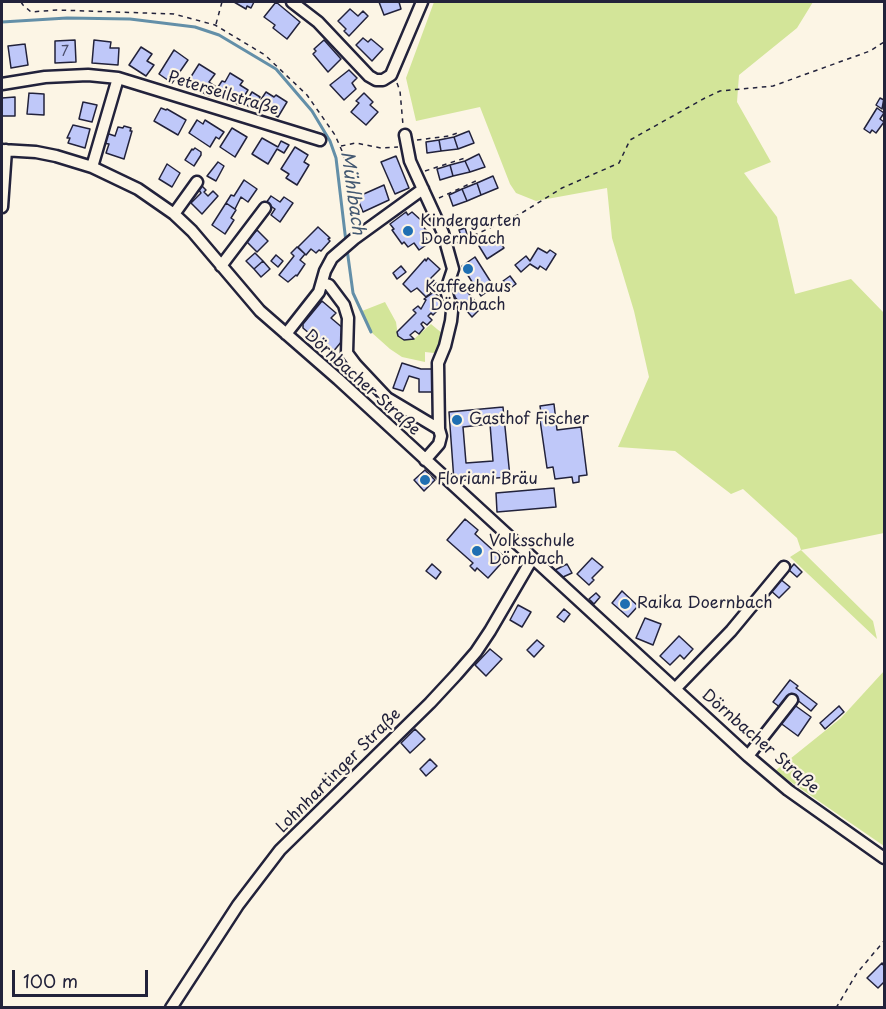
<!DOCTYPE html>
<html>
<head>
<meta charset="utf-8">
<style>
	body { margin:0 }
	#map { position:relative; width:886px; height:1009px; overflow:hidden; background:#fcf5e5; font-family:"Playpen Sans",sans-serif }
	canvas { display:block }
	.frame { position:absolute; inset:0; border:3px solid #22223b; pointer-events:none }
	.scale { position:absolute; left:12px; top:970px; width:136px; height:27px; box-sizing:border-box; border:3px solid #22223b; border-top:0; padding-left:8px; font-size:18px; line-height:21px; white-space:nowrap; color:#22223b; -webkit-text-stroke:4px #fcf5e5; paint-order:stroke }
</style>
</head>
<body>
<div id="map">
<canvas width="886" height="1009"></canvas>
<div class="frame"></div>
<div class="scale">100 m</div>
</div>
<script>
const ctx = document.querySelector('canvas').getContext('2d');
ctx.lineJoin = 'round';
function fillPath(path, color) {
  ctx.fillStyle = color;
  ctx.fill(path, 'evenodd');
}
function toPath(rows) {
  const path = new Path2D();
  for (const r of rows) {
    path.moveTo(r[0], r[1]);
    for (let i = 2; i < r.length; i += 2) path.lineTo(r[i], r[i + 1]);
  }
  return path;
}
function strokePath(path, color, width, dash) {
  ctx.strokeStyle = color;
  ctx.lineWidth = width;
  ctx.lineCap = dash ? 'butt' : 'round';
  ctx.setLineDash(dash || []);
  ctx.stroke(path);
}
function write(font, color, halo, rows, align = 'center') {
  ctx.font = font + ' "Playpen Sans",sans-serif';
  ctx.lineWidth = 4.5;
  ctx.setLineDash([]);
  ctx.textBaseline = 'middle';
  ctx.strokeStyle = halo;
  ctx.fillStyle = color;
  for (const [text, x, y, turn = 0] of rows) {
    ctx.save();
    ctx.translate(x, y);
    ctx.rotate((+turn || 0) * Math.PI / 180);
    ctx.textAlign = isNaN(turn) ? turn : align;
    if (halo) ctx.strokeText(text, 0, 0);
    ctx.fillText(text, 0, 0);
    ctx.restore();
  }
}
const green = toPath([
	[434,2,813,2,797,28,739,75,737,102,771,162,744,173,777,217,795,294,851,279,884,313,884,533,801,550,873,621,877,639,790,557,801,550,797,538,743,489,731,494,675,451,618,447,649,377,634,311,612,238,607,188,536,201,516,193,510,184,480,107,416,121,406,78],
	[385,302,396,322,398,336,404,340,414,339,431,324,443,334,442,346,434,353,425,352,425,362,402,357,390,349,371,332,362,311],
	[884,671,884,846,775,771,841,718]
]);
const stream = toPath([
	[2,22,67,18,130,19,195,27,219,35,276,69,312,111,330,141,336,158,346,242],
	[347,249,353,293,371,332]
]);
const building = toPath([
	[234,2,254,2,251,8,247,6,246,9,234,2],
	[276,2,300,22,287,39,273,28,275,25,264,17,276,2],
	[379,2,399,2,401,9,384,15,379,2],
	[350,9,358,16,363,11,368,16,349,36,344,31,346,29,338,21,350,9],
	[363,38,368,42,371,39,383,49,372,61,356,45,363,38],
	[75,40,76,62,55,63,55,41,75,40],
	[94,40,111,42,110,48,119,48,118,65,92,63,94,40],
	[324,40,341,59,328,72,313,54,316,51,314,49,324,40],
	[25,44,28,65,11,68,8,46,25,44],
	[141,47,152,54,147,61,154,65,146,76,129,65,141,47],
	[174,50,188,60,172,83,159,74,174,50],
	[199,64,215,74,209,82,215,86,209,96,187,83,199,64],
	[349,70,357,78,352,83,356,89,344,100,330,85,349,70],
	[230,73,243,81,240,85,248,90,239,105,225,97,223,99,214,93,222,81,225,82,230,73],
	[252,92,260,97,253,109,245,104,252,92],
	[266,92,274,97,276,95,287,102,278,117,258,104,266,92],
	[29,93,44,94,44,115,27,114,29,93],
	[364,93,373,102,370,105,378,112,366,125,351,112,359,103,356,101,364,93],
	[15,97,15,116,2,116,2,98,15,97],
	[880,98,884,100,884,98,882,109,876,105,880,98],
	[83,102,97,105,92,122,79,119,83,102],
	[161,108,166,110,167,109,186,120,178,135,154,121,161,108],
	[877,108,884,113,880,119,884,122,876,133,872,130,870,133,864,129,877,108],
	[197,120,203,124,205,120,224,132,219,139,216,137,210,147,189,133,197,120],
	[73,125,90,129,85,148,68,143,70,138,67,138,73,125],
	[124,126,131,128,130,131,132,131,124,159,106,153,109,144,103,143,106,133,115,136,118,127,123,128,124,126],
	[232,128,247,137,235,157,220,147,232,128],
	[469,131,474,143,458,149,454,137,469,131],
	[454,137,458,149,441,151,439,140,454,137],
	[262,138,278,147,281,141,289,145,284,153,277,149,268,164,252,154,262,138],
	[439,140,441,151,427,153,426,142,439,140],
	[295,147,308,155,304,162,309,165,297,185,286,178,289,174,281,169,295,147],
	[195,148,201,152,201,155,194,166,185,160,192,149,193,150,195,148],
	[479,154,485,167,470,172,465,161,479,154],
	[396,156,409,188,395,194,381,162,396,156],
	[465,161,470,172,453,176,450,165,465,161],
	[218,162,224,166,216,181,207,176,218,162],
	[167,164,180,173,172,187,159,179,167,164],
	[450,165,453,176,440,180,437,169,450,165],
	[493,176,498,188,481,195,477,183,493,176],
	[244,180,257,189,248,202,241,197,235,209,226,203,231,195,234,196,244,180],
	[477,183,481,195,467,201,462,189,477,183],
	[384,185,389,200,363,212,357,197,384,185],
	[202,186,206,190,204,192,208,196,213,191,218,196,202,214,191,203,201,193,199,190,202,186],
	[462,189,467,201,453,206,449,195,462,189],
	[271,196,280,202,284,197,293,203,280,222,271,215,275,209,266,203,271,196],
	[226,203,236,210,231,218,234,220,225,234,212,225,226,203],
	[406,212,408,215,412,212,423,222,421,224,426,230,422,232,429,243,419,250,414,243,408,247,404,242,402,244,392,230,394,229,390,224,406,212],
	[318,227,330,238,328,239,330,241,321,251,319,250,316,253,311,249,306,255,298,247,318,227],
	[465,228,468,237,462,239,459,230,465,228],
	[257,230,268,241,257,252,246,241,257,230],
	[495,235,504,248,487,259,479,246,495,235],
	[297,247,305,254,300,260,305,264,297,276,296,275,288,282,279,275,294,256,291,253,297,247],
	[538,248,547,253,550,250,556,254,546,270,540,266,538,269,530,264,521,272,515,265,526,256,530,261,538,248],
	[255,253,263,261,254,269,246,261,255,253],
	[276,255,283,261,278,267,271,261,276,255],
	[475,257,494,287,481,296,462,266,475,257],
	[428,258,440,269,431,278,436,283,430,289,432,291,426,297,417,288,411,292,403,284,425,259,426,261,428,258],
	[263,261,270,269,261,277,254,269,263,261],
	[401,266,406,272,397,279,393,273,401,266],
	[510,276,516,284,509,289,503,281,510,276],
	[458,281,481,308,472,317,448,289,458,281],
	[434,292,445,303,433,315,431,313,428,316,432,320,427,325,423,322,421,324,424,328,419,334,415,331,410,335,414,339,404,340,398,336,397,332,416,313,413,310,418,306,421,309,426,300,424,299,434,292],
	[322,301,336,313,331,318,344,329,342,341,332,353,303,328,303,324,322,301],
	[402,363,421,369,435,369,435,392,419,392,419,379,409,376,403,391,393,388,402,363],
	[554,404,557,430,581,427,587,475,579,476,579,482,573,483,572,477,555,479,553,467,547,468,539,413,541,413,540,406,554,404],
	[503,407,510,477,454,481,449,412,503,407],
	[490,424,493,461,466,463,463,427,490,424],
	[425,470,435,480,424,491,414,480,425,470],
	[554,488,556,507,497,512,496,493,554,488],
	[465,519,478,530,475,534,496,553,498,551,506,558,488,578,477,568,475,571,470,566,473,563,447,540,465,519],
	[592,558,603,567,592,578,594,580,589,585,577,574,592,558],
	[432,564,441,572,436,579,426,571,432,564],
	[567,564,572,573,563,577,555,570,567,564],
	[794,564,802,572,797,577,789,570,794,564],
	[779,578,790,587,779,598,769,589,779,578],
	[622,591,638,606,628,617,612,603,622,591],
	[596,593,600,597,594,604,589,599,596,593],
	[518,605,531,612,522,627,510,620,518,605],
	[564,609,570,614,564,622,557,617,564,609],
	[645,618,661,624,653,645,636,638,645,618],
	[679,636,693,649,684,659,680,655,670,665,660,656,679,636],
	[537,640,544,646,534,657,527,650,537,640],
	[490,649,502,659,486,676,475,665,490,649],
	[790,680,798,686,796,688,817,704,811,711,791,695,781,708,773,702,790,680],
	[793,704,811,717,798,736,779,722,793,704],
	[839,706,844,712,825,729,820,723,839,706],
	[415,729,425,739,410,753,401,743,415,729],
	[430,759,437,766,426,776,420,769,430,759],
	[882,963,884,966,884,982,878,988,867,978,882,963]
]);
const path = toPath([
	[21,2,23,5,31,12,57,10,174,14,215,25,265,55,307,95,335,135,342,151,347,167,353,226],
	[216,24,222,2],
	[397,83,400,91,403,125],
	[417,140,449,136,460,132],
	[341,146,356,143,381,148,398,147],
	[425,171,465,158],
	[439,198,478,180],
	[457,243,520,214,562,188,619,163,630,140,705,98,720,91,773,86,870,51,884,42],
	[836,1008,857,973,884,941]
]);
const minor = toPath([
	[292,2,318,22,369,76,376,80,383,80,391,75,422,2],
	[2,84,45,77,88,75,118,78,320,140],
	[405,135,410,161,443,233,453,269,446,290,452,311,451,321,445,346,438,363,439,429,441,436,439,444,425,460],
	[2,150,36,152,56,156,92,167,138,189,174,214,192,231,260,311,338,379,748,756,788,790,884,858],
	[92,167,118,78],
	[2,207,6,150],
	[174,214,197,182],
	[221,266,265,208],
	[323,283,329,285,344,305,348,318,347,353,356,365,387,398,439,429],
	[286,334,319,292,325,271,332,258,354,239,423,189],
	[675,689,731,631,784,567],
	[748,756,792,700],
	[171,1008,238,905,280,850,430,703,456,675,476,652,490,631,532,559]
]);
const markers = [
	[408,231,6,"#1f6fb2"],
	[468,269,6,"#1f6fb2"],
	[457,420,6,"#1f6fb2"],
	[425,480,6,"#1f6fb2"],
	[477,551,6,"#1f6fb2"],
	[625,604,6,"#1f6fb2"]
];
const numberNames = [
	["7",65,52]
];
const streetNames = [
	["Peterseilstraße",223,94,17],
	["Dörnbacher Straße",362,383,42],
	["Dörnbacher Straße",760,742,41],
	["Lohnhartinger Straße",339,771,-45]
];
const poiNames = [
	["Kindergarten",420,222],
	["Doernbach",420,240],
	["Kaffeehaus",468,288,"center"],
	["Dörnbach",468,306,"center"],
	["Gasthof Fischer",469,420],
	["Floriani Bräu",437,480],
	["Volksschule",489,542],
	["Dörnbach",489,560],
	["Raika Doernbach",637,604]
];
const waterNames = [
	["Mühlbach",352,193,82]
];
fillPath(green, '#d3e599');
strokePath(stream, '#638fa8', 3);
fillPath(building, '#bfc8f9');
strokePath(building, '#22223b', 1.5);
strokePath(minor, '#22223b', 15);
strokePath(path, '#22223b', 1.5, [4.5, 4.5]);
strokePath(minor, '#fcf5e5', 10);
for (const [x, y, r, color] of markers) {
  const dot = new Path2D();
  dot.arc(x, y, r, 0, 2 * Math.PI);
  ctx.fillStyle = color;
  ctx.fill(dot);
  strokePath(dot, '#fcf5e5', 2);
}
write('14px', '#494c6a', null, numberNames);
write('16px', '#22223b', '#fcf5e5', streetNames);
write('16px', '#22223b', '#fcf5e5', poiNames, 'left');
write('italic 18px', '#435871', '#fcf5e5', waterNames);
</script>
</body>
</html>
